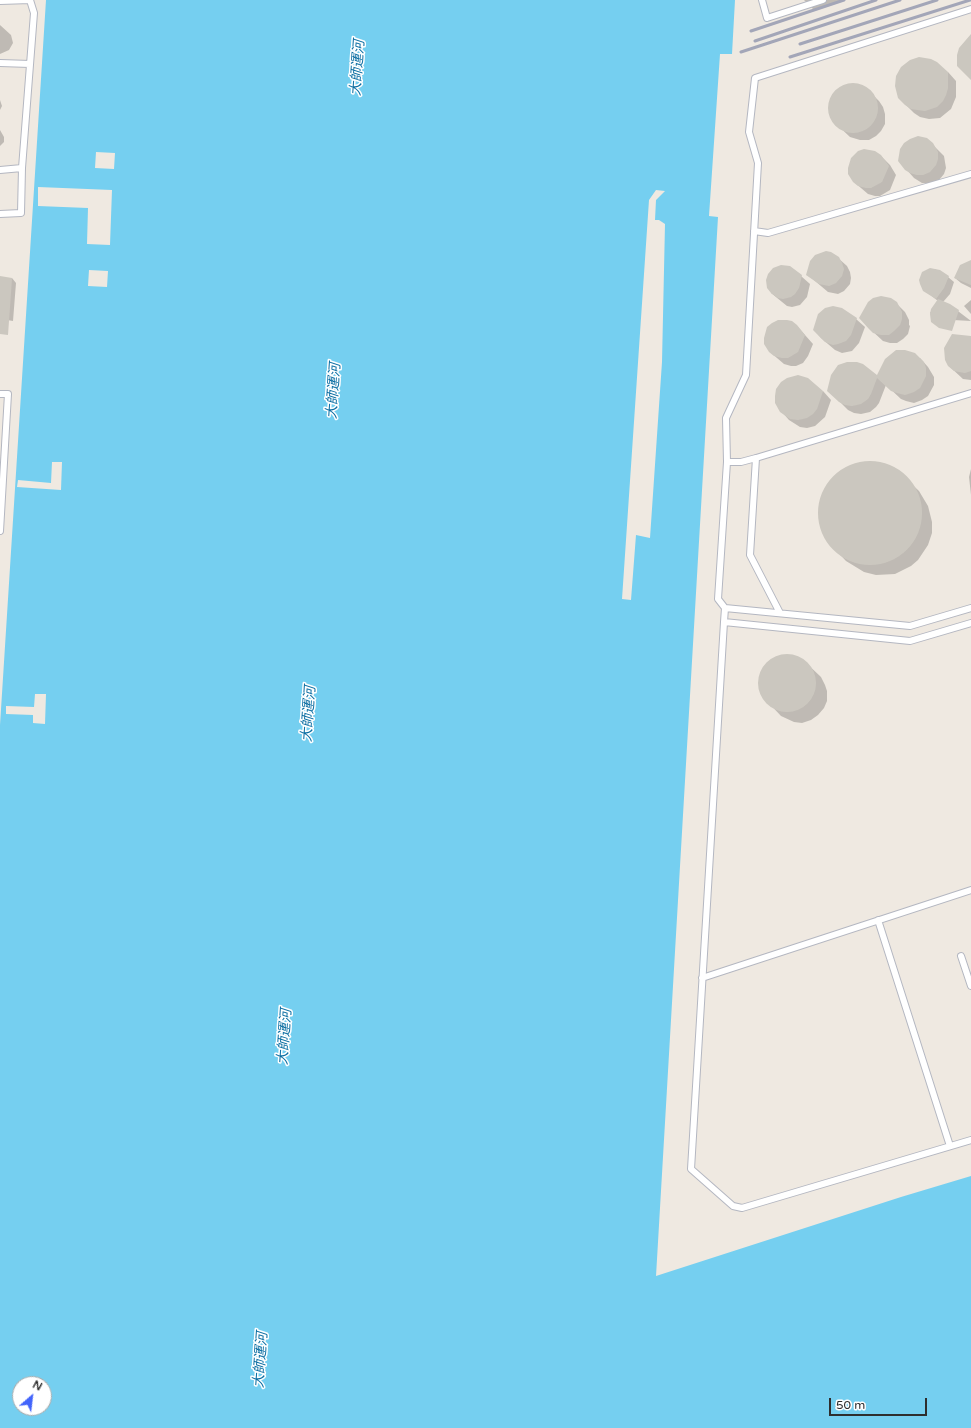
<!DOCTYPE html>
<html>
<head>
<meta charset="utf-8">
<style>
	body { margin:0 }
	#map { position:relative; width:971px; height:1428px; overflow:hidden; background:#efe9e1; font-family:"Varela Round",sans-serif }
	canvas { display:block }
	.north { position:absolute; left:12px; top:1376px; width:40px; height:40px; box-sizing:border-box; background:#fff; border:1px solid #ababab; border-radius:50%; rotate:28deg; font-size:11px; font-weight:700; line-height:16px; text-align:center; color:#2e2e2e }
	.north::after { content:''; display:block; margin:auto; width:14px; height:18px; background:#4264fb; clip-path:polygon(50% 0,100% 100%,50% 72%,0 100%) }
	.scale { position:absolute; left:829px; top:1398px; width:98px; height:18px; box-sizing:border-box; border:2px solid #2e2e2e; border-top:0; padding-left:5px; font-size:12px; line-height:14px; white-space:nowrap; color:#2e2e2e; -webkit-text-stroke:3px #fff; paint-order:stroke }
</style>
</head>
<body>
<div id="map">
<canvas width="971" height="1428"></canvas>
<div class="north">N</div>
<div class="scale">50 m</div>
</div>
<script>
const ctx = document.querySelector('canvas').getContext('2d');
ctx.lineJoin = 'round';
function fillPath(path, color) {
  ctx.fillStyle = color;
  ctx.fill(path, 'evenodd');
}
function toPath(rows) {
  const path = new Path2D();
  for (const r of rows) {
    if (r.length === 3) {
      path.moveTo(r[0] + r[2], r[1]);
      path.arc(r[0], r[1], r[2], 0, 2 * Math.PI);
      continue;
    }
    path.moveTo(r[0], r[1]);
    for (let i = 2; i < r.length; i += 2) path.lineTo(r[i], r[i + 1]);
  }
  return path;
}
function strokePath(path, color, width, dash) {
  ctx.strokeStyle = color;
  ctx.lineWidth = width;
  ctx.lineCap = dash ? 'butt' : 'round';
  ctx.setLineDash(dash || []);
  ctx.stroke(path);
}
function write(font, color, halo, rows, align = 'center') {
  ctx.font = font + ' "Varela Round","Noto Sans JP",sans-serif';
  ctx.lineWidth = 3;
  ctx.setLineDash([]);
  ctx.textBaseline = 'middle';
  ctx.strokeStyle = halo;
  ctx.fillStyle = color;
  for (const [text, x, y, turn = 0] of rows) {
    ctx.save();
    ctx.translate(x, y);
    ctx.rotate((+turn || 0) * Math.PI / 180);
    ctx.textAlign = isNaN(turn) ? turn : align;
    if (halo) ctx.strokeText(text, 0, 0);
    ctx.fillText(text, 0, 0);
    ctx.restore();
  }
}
const water = toPath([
	[46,0,735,0,732,54,720,54,709,216,718,217,656,1276,901,1197,971,1176,971,1428,0,1428,0,725],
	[20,1384,44,1384,44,1408,20,1408]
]);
const pier = toPath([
	[96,152,115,153,114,169,95,168],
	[38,187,112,190,110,245,87,244,88,208,38,206],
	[656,190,665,191,656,200,655,220,659,220,665,224,662,362,650,538,636,535,631,600,622,599,649,200],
	[89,270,108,271,107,287,88,286],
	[52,462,62,462,61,490,17,487,18,480,51,483],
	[35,694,46,694,45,724,33,723,33,715,6,714,6,706,34,707]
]);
const shadow = toPath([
	[804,0,839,0,840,1,814,10],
	[0,25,11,35,13,43,9,50,0,54],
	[948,72,956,81,956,97,951,109,940,118,929,119,920,117,914,113,906,105],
	[847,85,858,85,865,87,879,101,883,107,885,114,885,124,881,131,876,136,869,140,860,140,850,137,834,122,830,115,829,108,832,97,836,92],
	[0,100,2,106,0,110],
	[0,130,4,137,4,142,0,146],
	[927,139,944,156,946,168,944,174,939,180,932,183,922,183,914,178,906,169],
	[881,156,890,165,896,175,890,190,880,196,875,196,868,194,854,182],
	[838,258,847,266,850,272,851,278,850,284,844,291,838,294,828,292,808,275],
	[971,264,971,288,961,283,955,278],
	[930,269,935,269,948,277,954,282,950,294,943,302,950,305,971,321,935,319,930,313,938,301,924,290],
	[801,276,810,284,807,297,800,305,792,307,787,306,771,293],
	[0,278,12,278,16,283,13,321,1,319,0,318],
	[971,300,971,314,964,306],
	[896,303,905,312,909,320,909,325,910,326,908,334,903,339,897,343,890,343,883,341,870,329],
	[856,319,865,327,859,343,852,351,842,353,835,350,821,338,814,330],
	[797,326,813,344,808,356,803,363,796,366,791,366,784,364,770,352],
	[971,339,971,380,963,379,949,366],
	[920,358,928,367,934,377,934,385,928,396,922,400,914,403,906,401,901,399,886,385,879,403,876,407,870,412,861,414,854,413,848,410,828,390,877,376],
	[823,391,831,400,825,417,815,426,807,428,800,427,789,420,781,411],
	[868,462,879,463,890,467,899,472,919,491,928,506,932,522,932,533,928,545,918,560,911,566,895,574,876,575,864,572,846,561,828,542,821,527,819,509,824,491,834,477,842,470,852,465],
	[971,469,971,495,969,477],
	[792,655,803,660,821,677,825,685,827,691,827,701,824,708,818,715,811,720,802,723,794,722,781,716,764,698,760,690,759,682,764,668,769,662,775,658,782,656]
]);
const building = toPath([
	[971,34,971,80,957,66,957,55,959,48],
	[919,57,931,59,937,62,948,72,948,88,946,95,943,101,937,107,925,111,911,109,905,105,898,98,895,86,896,76,901,67,910,60],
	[853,108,25],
	[918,136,927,138,933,143,938,152,938,159,936,165,930,172,923,175,917,175,910,173,905,170,898,161,900,149,904,143,910,139],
	[864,149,875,151,881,155,889,166,882,182,871,188,866,188,858,186,853,182,848,174,848,168,851,158,858,151],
	[826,251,831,252,839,257,842,263,844,269,842,276,836,283,829,286,819,284,806,275,810,261,815,255],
	[971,260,971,285,954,278,960,265],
	[781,265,790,266,802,275,799,288,795,294,791,297,783,299,778,298,771,293,767,288,766,280,768,274,773,268],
	[930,268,940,270,949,276,944,288,936,299,923,291,920,284,919,280,922,272],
	[0,276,12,278,8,335,0,334],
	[881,296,891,298,897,302,902,312,902,319,900,325,894,331,889,335,881,335,873,333,869,329,859,318,868,302,873,298],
	[938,299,950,304,959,310,952,331,939,328,931,322,930,314,931,309],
	[833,306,842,308,857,318,851,335,846,341,838,344,833,345,825,342,813,330,818,314,825,308],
	[778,320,787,320,792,321,797,325,805,335,798,352,788,358,782,358,774,356,769,352,764,344,764,338,767,327,772,323],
	[952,334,971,336,971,371,965,373,954,371,948,366,945,360,944,348],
	[896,350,905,350,915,353,924,362,926,368,926,376,920,388,914,392,905,395,897,393,891,391,877,378,871,394,868,399,861,404,852,406,845,405,839,402,827,391,831,375,838,365,847,362,857,362,863,364,877,375,885,359],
	[798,375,808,378,823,391,817,409,813,414,807,418,798,420,790,419,780,412,775,403,775,396,776,389,781,382,787,378],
	[870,513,52],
	[787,683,29]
]);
const lane = toPath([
	[762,0,767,18,823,0],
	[0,1,30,0,34,13,22,168,21,213,0,214],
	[0,63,30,64],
	[0,170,22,168],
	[754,231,768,233,971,174],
	[0,394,8,394,0,531],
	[756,458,750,555,780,613],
	[727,462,741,462,756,458,971,393],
	[725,608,910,626,971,608],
	[724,622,725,608,718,599,727,462,726,418,746,375,758,163,749,132,755,78,971,9],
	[971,623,910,641,724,622,691,1169,733,1206,742,1208,971,1140],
	[878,920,950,1146],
	[961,956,971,986],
	[702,978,971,890]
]);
const rail = toPath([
	[751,31,844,0],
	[755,41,876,0],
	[800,44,937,0],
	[741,52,900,0],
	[790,57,970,0]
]);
const waterNames = [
	["大師運河",358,68,-86],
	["大師運河",334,391,-86],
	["大師運河",309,714,-86],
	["大師運河",285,1037,-86],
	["大師運河",261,1360,-86]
];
fillPath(water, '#75cff0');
fillPath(pier, '#efe9e1');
fillPath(shadow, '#0003');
fillPath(building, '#cbc7bf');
strokePath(lane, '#b4b7c1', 8);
strokePath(lane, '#fff', 6);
strokePath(rail, '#a3a6b8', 3);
write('italic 14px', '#0d6fa3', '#fff', waterNames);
</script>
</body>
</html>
